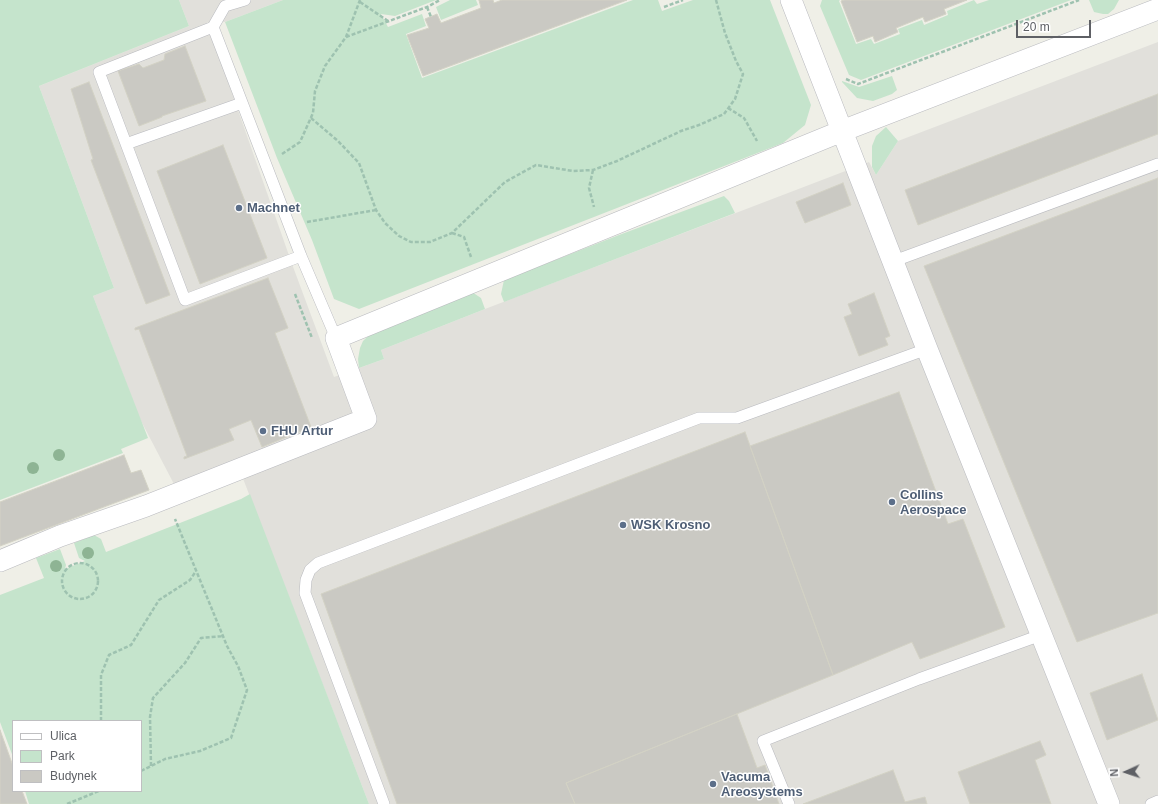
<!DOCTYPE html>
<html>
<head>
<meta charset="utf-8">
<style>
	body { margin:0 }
	#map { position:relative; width:1158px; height:804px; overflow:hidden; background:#efefe7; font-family:Arial,sans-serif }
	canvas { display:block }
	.legend { position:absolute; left:12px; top:720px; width:130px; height:72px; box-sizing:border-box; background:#fff; border:1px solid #bfbfc1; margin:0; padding:5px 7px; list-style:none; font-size:12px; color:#5e6065 }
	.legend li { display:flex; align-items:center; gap:8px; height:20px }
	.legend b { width:20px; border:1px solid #bfbfc1 }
	.north { position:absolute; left:1106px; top:752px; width:40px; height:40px; -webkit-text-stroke:3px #fff; paint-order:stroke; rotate:267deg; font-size:11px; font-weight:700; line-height:16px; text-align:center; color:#5e6065 }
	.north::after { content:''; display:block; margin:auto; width:14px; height:18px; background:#5e6065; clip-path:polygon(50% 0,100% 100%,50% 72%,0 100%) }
	.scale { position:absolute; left:1016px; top:20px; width:75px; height:18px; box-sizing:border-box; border:2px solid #5e6065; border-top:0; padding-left:5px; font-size:12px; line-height:14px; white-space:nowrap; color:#5e6065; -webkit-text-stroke:3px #fff; paint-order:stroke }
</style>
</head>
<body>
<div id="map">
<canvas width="1158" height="804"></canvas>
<ul class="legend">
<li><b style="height:5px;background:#fff"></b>Ulica</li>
<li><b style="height:11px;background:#c5e4cc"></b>Park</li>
<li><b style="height:11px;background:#cac9c3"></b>Budynek</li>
</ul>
<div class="north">N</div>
<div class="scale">20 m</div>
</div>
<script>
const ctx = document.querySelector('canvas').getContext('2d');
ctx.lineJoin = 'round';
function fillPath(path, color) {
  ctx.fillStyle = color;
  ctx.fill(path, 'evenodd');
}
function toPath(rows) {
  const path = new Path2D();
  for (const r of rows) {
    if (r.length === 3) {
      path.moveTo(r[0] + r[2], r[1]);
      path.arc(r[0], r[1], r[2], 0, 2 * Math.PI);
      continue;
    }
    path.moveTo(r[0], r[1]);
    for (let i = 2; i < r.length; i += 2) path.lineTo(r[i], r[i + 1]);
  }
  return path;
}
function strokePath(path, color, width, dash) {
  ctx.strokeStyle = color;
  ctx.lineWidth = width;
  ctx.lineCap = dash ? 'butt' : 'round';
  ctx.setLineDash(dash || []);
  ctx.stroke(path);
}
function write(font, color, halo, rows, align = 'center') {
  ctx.font = font + ' Arial,sans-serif';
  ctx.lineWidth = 3;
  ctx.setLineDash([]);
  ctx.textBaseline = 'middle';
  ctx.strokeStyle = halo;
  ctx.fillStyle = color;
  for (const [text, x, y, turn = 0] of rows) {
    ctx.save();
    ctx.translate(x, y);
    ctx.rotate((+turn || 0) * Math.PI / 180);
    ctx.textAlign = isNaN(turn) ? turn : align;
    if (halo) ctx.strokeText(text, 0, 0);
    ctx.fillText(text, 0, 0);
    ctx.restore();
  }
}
const industrial = toPath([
	[179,0,283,0,225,22,207,22,292,264,334,377,384,359,381,350,485,309,869,162,876,175,898,141,1158,42,1158,804,369,804,237,463,175,486,139,417,93,296,114,288,39,86,189,26]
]);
const green = toPath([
	[0,0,179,0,189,26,39,86,114,288,93,296,148,438,121,449,123,453,0,500],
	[283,0,436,0,395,16,381,14,388,27,422,14,426,26,406,34,422,78,633,0,658,0,662,11,693,0,770,0,811,105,805,125,783,143,359,309,334,299,312,240,277,158,225,22],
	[450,0,476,0,478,5,441,20,436,7],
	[822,0,840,0,839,1,856,44,871,39,874,44,900,34,898,29,922,20,924,25,948,15,947,11,974,0,977,4,989,0,1071,0,861,80,849,75,820,6],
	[1089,0,1119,0,1114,9,1108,14,1103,14,1094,12],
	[892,76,897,90,892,94,873,101,857,98,842,82,842,81,859,87],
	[886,127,898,141,876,175,872,167,872,146,876,136],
	[724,196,729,201,735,213,504,302,501,294,504,280,619,235],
	[472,292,481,298,485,309,381,350,384,359,359,368,358,359,360,348,363,341,368,336],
	[250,494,369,804,29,804,25,791,141,791,141,721,13,721,13,757,0,722,0,595,44,578,36,558,60,549,66,565,65,569,85,561,79,558,74,543,94,535,101,539,106,552,241,499]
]);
const building = toPath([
	[479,0,493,0,494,3,502,0,627,0,423,76,407,35,429,28,425,19,437,14,441,23,481,8,479,0],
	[844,0,967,0,944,9,946,14,925,22,923,17,896,28,898,32,875,42,873,36,857,42,841,1,844,0],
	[185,46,206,101,162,116,162,117,139,126,118,71,139,64,143,68,164,60,165,54,185,46],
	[89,82,170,295,146,304,91,160,93,159,71,89,89,82],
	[1158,94,1158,134,918,225,905,190,1158,94],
	[223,145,267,258,200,284,157,171,223,145],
	[1158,178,1158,613,1077,642,924,266,1158,178],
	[843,183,851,205,805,223,796,202,843,183],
	[268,278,288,328,275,333,311,427,262,447,251,420,229,429,234,440,184,459,184,457,187,456,139,329,135,330,135,328,268,278],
	[874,293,890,336,885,338,888,345,859,356,844,317,852,314,848,304,874,293],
	[899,392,948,524,963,519,1005,627,920,659,912,642,833,675,750,446,899,392],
	[745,432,833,675,566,783,575,804,397,804,321,594,745,432],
	[124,455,131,473,141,470,149,490,0,546,0,502,124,455],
	[1142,674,1158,720,1107,740,1090,693,1142,674],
	[737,714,757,768,765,765,779,804,575,804,566,783,737,714],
	[0,730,13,766,13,791,22,791,27,804,0,804,0,730],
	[1040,741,1046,755,1035,760,1051,804,970,804,958,772,1040,741],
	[893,770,905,802,925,797,927,804,803,804,893,770]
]);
const path = toPath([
	[360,2,388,21],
	[427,7,431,17],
	[664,7,683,0],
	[346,37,427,7,440,0],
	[846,79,858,84,1079,0],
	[728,108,744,118,757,141],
	[311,118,338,141,359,163,376,210,385,223,399,236,411,242,430,242,452,233,505,182,536,165,573,171,593,170,617,161,681,131,699,125,724,114,735,99,743,74,736,61,725,33,716,0],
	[282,154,300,142,313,113,315,91,325,66,346,37,360,0],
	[593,170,589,188,594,207],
	[307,222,376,210],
	[452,233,464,237,471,257],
	[295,294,312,338],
	[80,581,18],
	[101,721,101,675,109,655,131,645,159,600,190,580,196,571],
	[151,766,150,717,153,698,185,663,201,638,223,636],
	[141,771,165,759,200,751,231,738,247,690,238,666,227,646,175,519],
	[67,804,99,791]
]);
const lane = toPath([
	[245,0,225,6,213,27,301,256,336,338],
	[213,27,99,72,185,300,301,256],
	[126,144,242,103],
	[894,261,1158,164],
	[384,804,305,593,306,580,310,570,318,563,699,418,737,418,927,349],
	[789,804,763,741,919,679,1041,635],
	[1151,804,1158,801]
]);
const street = toPath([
	[791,0,927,349,1109,804],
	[0,561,60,536,146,506,366,419,336,338,842,131,1158,9]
]);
const trees = [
	[59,455],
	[33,468],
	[88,553],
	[56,566]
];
const markers = [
	[239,208,4,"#5c6f8a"],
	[263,431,4,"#5c6f8a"],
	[892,502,4,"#5c6f8a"],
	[623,525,4,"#5c6f8a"],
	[713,784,4,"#5c6f8a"]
];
const serviceNames = [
	["Machnet",247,208],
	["FHU Artur",271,431],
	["Collins",900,495],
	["Aerospace",900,510],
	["WSK Krosno",631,525],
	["Vacuma",721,777],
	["Areosystems",721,792]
];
fillPath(industrial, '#e1e0db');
fillPath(green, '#c5e4cc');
fillPath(building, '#cac9c3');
strokePath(building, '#d3d2c5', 1);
strokePath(lane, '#b9babf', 12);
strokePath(street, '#b9babf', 22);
strokePath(path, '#9ec2b0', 2.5, [4, 2]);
strokePath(lane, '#fff', 11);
strokePath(street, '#fff', 21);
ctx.fillStyle = '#8eb494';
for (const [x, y] of trees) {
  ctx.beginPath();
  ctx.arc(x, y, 6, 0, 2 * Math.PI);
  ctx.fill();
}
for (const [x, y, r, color] of markers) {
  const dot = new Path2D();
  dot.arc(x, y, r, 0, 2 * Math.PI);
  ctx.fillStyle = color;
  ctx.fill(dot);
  strokePath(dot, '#fff', 1.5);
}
write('bold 13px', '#4e5e75', '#fff', serviceNames, 'left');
</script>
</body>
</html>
